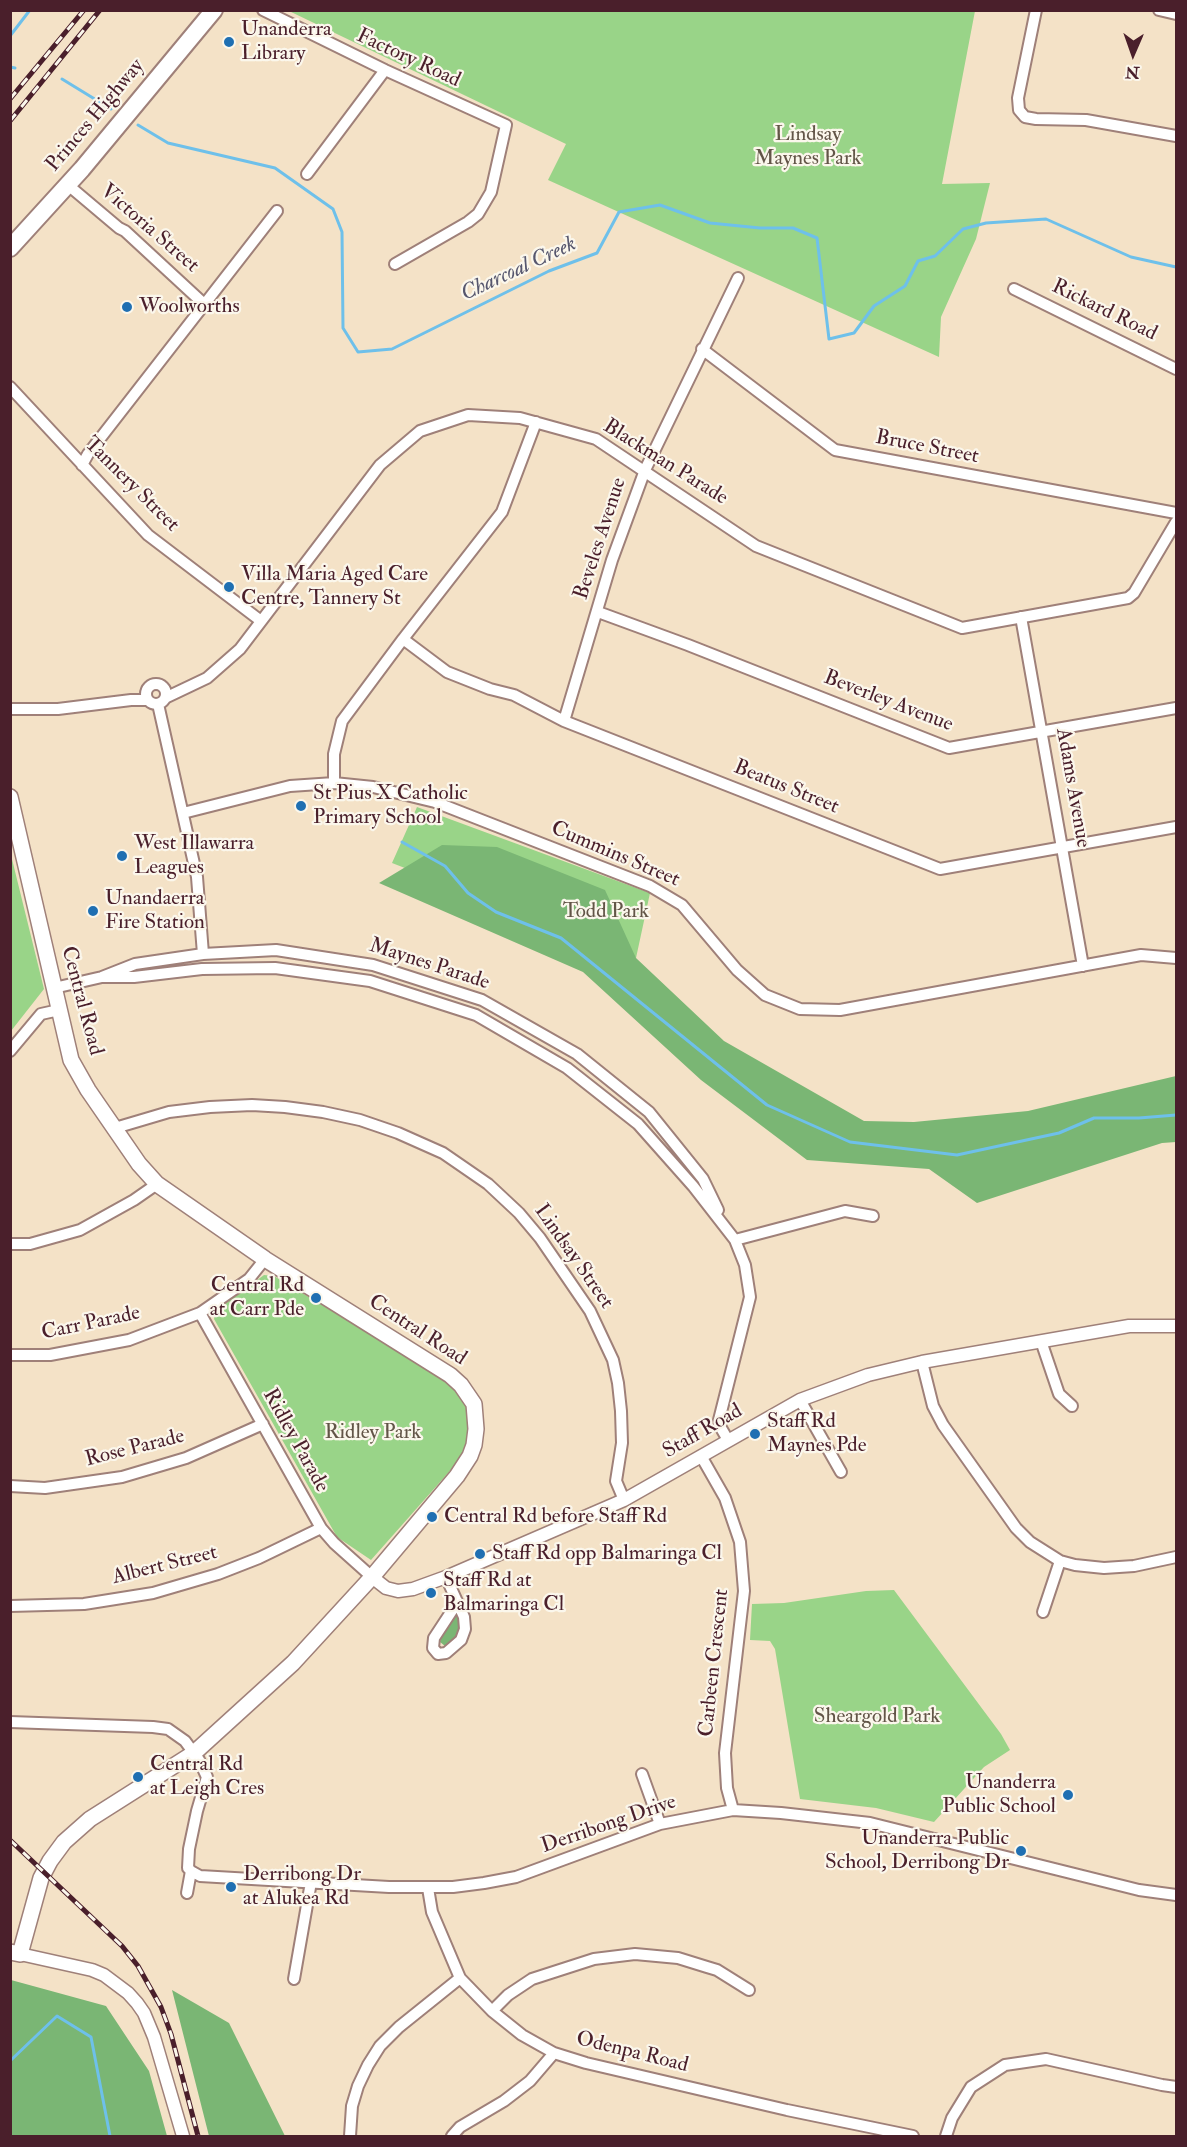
<!DOCTYPE html>
<html>
<head>
<meta charset="utf-8">
<style>
	body { margin:0 }
	#map { position:relative; width:1187px; height:2147px; overflow:hidden; background:#f4e2c7; font-family:"IM FELL Double Pica",serif }
	canvas { display:block }
	.frame { position:absolute; inset:0; border:12px solid #4a1f2b; pointer-events:none }
	.north { position:absolute; left:1103px; top:24px; width:60px; height:60px; -webkit-text-stroke:4px #fbf7ec; paint-order:stroke; rotate:182deg; font-size:16px; font-weight:700; line-height:24px; text-align:center; color:#4a1f2b }
	.north::after { content:''; display:block; margin:auto; width:21px; height:27px; background:#4a1f2b; clip-path:polygon(50% 0,100% 100%,50% 72%,0 100%) }
</style>
</head>
<body>
<div id="map">
<canvas width="1187" height="2147"></canvas>
<div class="frame"></div>
<div class="north">N</div>
</div>
<script>
const ctx = document.querySelector('canvas').getContext('2d');
ctx.lineJoin = 'round';
function fillPath(path, color) {
  ctx.fillStyle = color;
  ctx.fill(path, 'evenodd');
}
function toPath(rows) {
  const path = new Path2D();
  for (const r of rows) {
    if (r.length === 3) {
      path.moveTo(r[0] + r[2], r[1]);
      path.arc(r[0], r[1], r[2], 0, 2 * Math.PI);
      continue;
    }
    path.moveTo(r[0], r[1]);
    for (let i = 2; i < r.length; i += 2) path.lineTo(r[i], r[i + 1]);
  }
  return path;
}
function strokePath(path, color, width, dash) {
  ctx.strokeStyle = color;
  ctx.lineWidth = width;
  ctx.lineCap = dash ? 'butt' : 'round';
  ctx.setLineDash(dash || []);
  ctx.stroke(path);
}
function write(font, color, halo, rows, align = 'center') {
  ctx.font = font + ' "IM FELL Double Pica",serif';
  ctx.lineWidth = 4.5;
  ctx.setLineDash([]);
  ctx.textBaseline = 'middle';
  ctx.strokeStyle = halo;
  ctx.fillStyle = color;
  for (const [text, x, y, turn = 0] of rows) {
    ctx.save();
    ctx.translate(x, y);
    ctx.rotate((+turn || 0) * Math.PI / 180);
    ctx.textAlign = isNaN(turn) ? turn : align;
    if (halo) ctx.strokeText(text, 0, 0);
    ctx.fillText(text, 0, 0);
    ctx.restore();
  }
}
const green = toPath([
	[289,11,975,11,942,184,990,183,976,239,941,317,939,357,548,180,566,144],
	[417,807,650,893,636,958,392,863],
	[10,851,44,989,11,1031,10,1031],
	[264,1275,274,1276,446,1380,467,1406,470,1441,456,1464,371,1560,337,1537,214,1319,217,1310],
	[894,1590,1001,1734,1010,1750,984,1767,934,1822,876,1808,800,1799,775,1649,770,1641,750,1640,752,1604,784,1603,866,1591]
]);
const forest = toPath([
	[442,845,497,847,605,890,636,958,724,1041,864,1121,914,1122,1028,1111,1176,1076,1176,1142,1162,1143,977,1203,929,1169,807,1160,701,1080,583,972,379,883],
	[457,1611,461,1620,460,1634,451,1644,445,1646,440,1642,442,1632],
	[11,1980,106,2006,149,2071,167,2136,11,2136],
	[172,1990,229,2023,285,2136,209,2136]
]);
const stream = toPath([
	[10,36,30,10],
	[10,67,15,68],
	[62,79,111,109],
	[138,125,168,143,275,168,333,209,342,232,343,328,358,352,392,349,549,271,597,253,619,212,660,205,710,223,760,228,793,228,817,238,829,339,854,333,874,306,905,286,918,261,935,256,963,229,986,223,1046,219,1131,257,1176,267],
	[402,842,445,866,468,893,496,912,561,938,767,1105,850,1142,957,1155,1059,1133,1094,1118,1139,1118,1176,1115],
	[10,2061,57,2016,91,2037,110,2136]
]);
const minor = toPath([
	[263,10,385,70,506,125,491,192,478,214,468,222,395,264],
	[1036,10,1018,98,1019,110,1025,117,1036,119,1086,120,1176,136],
	[1159,10,1176,14],
	[307,174,385,70],
	[68,185,119,228,125,231,204,304],
	[1014,289,1176,369],
	[702,349,835,450,1176,513],
	[10,387,148,535,261,621],
	[82,465,88,454,277,211],
	[598,612,688,645,949,748,1176,708],
	[1021,617,1083,966],
	[403,639,447,672,490,689,514,695,564,721,940,869,1176,827],
	[156,694,10],
	[165,698,207,678,240,649,380,465,420,431,468,415,520,418,596,439,756,546,962,628,1128,598,1134,593,1176,522],
	[158,704,197,877,203,954],
	[10,709,58,709,131,700,148,700],
	[564,721,612,560,645,470,738,278],
	[334,783,334,754,342,721,403,639,502,512,536,422],
	[183,813,290,786,334,783,373,787,435,802,650,886,682,905,737,970,765,995,800,1009,840,1010,1141,955,1176,958],
	[102,977,134,977,202,969,275,968,370,981,476,1015,567,1068,638,1124,693,1186,735,1240,745,1265,750,1297,719,1420,721,1428,728,1440],
	[54,988,102,977,135,964,203,954,276,950,373,965,482,1000,577,1054,649,1112,703,1179,718,1210],
	[10,1051,41,1014,59,1010],
	[115,1128,169,1112,210,1107,252,1105,285,1107,323,1112,360,1120,398,1133,443,1153,488,1184,519,1213,540,1238,590,1311,613,1360,618,1383,621,1411,622,1443,616,1481,624,1500],
	[735,1240,845,1211,873,1216],
	[10,1244,30,1244,80,1230,134,1200,157,1184],
	[200,1313,321,1528,334,1543,372,1577],
	[1041,1341,1059,1394,1072,1406],
	[10,1355,50,1355,129,1340,200,1313,249,1279,265,1259],
	[922,1362,933,1406,943,1425,1016,1528,1030,1542,1060,1561,1075,1565,1104,1568,1134,1566,1176,1557],
	[800,1400,841,1472],
	[701,1456,725,1498,740,1542,744,1591,725,1753,727,1788,733,1810],
	[10,1486,45,1488,122,1477,186,1458,263,1424],
	[446,1577,464,1617,465,1629,461,1640,446,1653,438,1654,433,1648,434,1638,457,1603],
	[10,1606,84,1604,153,1593,218,1574,259,1558,321,1528],
	[1043,1612,1060,1561],
	[10,1722,153,1727,168,1729,185,1741,199,1760,207,1777,197,1811,189,1849,188,1868,191,1871,187,1893],
	[642,1774,660,1824],
	[191,1871,200,1876,389,1887,453,1887,484,1883,516,1877,660,1824,733,1810,781,1813,870,1823,1139,1890,1176,1895],
	[428,1888,432,1912,460,1978,492,2011,522,2035,554,2053,586,2063,787,2110,913,2136],
	[294,1979,311,1882],
	[492,2011,508,1995,532,1979,594,1959,635,1954,678,1958,707,1967,717,1970,749,1990],
	[350,2136,352,2106,358,2086,368,2065,380,2046,399,2027,460,1978],
	[452,2136,460,2127,504,2101,530,2081,554,2053],
	[946,2136,952,2118,971,2087,1005,2065,1046,2059,1162,2085,1176,2087]
]);
const tertiary = toPath([
	[372,1577,386,1588,398,1591,413,1589,446,1577,624,1500,800,1400,868,1375,922,1362,1129,1326,1176,1326],
	[20,1954,92,1970,104,1975,128,1993,137,2003,144,2013,154,2037,183,2136]
]);
const secondary = toPath([
	[10,797,71,1060,88,1090,139,1164,157,1184,265,1259,450,1375,461,1385,474,1404,476,1429,474,1445,470,1456,457,1476,372,1577,293,1663,194,1753,90,1819,64,1842,50,1861,41,1878,20,1954,10,1952]
]);
const primary = toPath([
	[10,248,82,169,214,10]
]);
const rail = toPath([
	[10,99,84,10],
	[10,121,100,10],
	[10,1840,122,1946,138,1966,161,2007,171,2034,198,2136]
]);
const markers = [
	[229,42,6,"#1f6fb2"],
	[127,307,6,"#1f6fb2"],
	[229,587,6,"#1f6fb2"],
	[301,806,6,"#1f6fb2"],
	[122,856,6,"#1f6fb2"],
	[93,911,6,"#1f6fb2"],
	[316,1298,6,"#1f6fb2"],
	[755,1434,6,"#1f6fb2"],
	[432,1517,6,"#1f6fb2"],
	[480,1554,6,"#1f6fb2"],
	[431,1593,6,"#1f6fb2"],
	[138,1777,6,"#1f6fb2"],
	[1068,1795,6,"#1f6fb2"],
	[1021,1851,6,"#1f6fb2"],
	[231,1887,6,"#1f6fb2"]
];
const poiNames = [
	["Unanderra",241,30],
	["Library",241,54],
	["Woolworths",139,307],
	["Villa Maria Aged Care",241,575],
	["Centre, Tannery St",241,599],
	["St Pius X Catholic",313,794],
	["Primary School",313,818],
	["West Illawarra",134,844],
	["Leagues",134,868],
	["Unandaerra",105,899],
	["Fire Station",105,923],
	["Central Rd",304,1286,"right"],
	["at Carr Pde",304,1310,"right"],
	["Staff Rd",767,1422],
	["Maynes Pde",767,1446],
	["Central Rd before Staff Rd",444,1517],
	["Staff Rd opp Balmaringa Cl",492,1554],
	["Staff Rd at",443,1581],
	["Balmaringa Cl",443,1605],
	["Central Rd",150,1765],
	["at Leigh Cres",150,1789],
	["Unanderra",1056,1783,"right"],
	["Public School",1056,1807,"right"],
	["Unanderra Public",1009,1839,"right"],
	["School, Derribong Dr",1009,1863,"right"],
	["Derribong Dr",243,1875],
	["at Alukea Rd",243,1899]
];
const streetNames = [
	["Factory Road",408,59,25],
	["Princes Highway",96,116,-50],
	["Victoria Street",149,229,41],
	["Rickard Road",1104,311,26],
	["Bruce Street",927,448,11],
	["Blackman Parade",665,463,32],
	["Tannery Street",131,485,45],
	["Beveles Avenue",601,539,-72],
	["Beverley Avenue",888,702,21],
	["Beatus Street",786,788,22],
	["Adams Avenue",1072,788,80],
	["Cummins Street",615,855,23],
	["Maynes Parade",429,965,18],
	["Central Road",81,1001,75],
	["Lindsay Street",573,1257,55],
	["Carr Parade",91,1324,-12],
	["Central Road",417,1331,33],
	["Staff Road",703,1432,-30],
	["Ridley Parade",295,1441,61],
	["Rose Parade",135,1449,-14],
	["Albert Street",165,1566,-14],
	["Carbeen Crescent",715,1663,-84],
	["Derribong Drive",609,1825,-19],
	["Odenpa Road",632,2053,14]
];
const parkNames = [
	["Lindsay",808,135],
	["Maynes Park",808,159],
	["Todd Park",606,912],
	["Ridley Park",373,1433],
	["Sheargold Park",877,1717]
];
const waterNames = [
	["Charcoal Creek",519,270,-25]
];
fillPath(green, '#99d488');
fillPath(forest, '#7ab674');
strokePath(stream, '#6ec0ea', 3);
strokePath(minor, '#9f8079', 14);
strokePath(tertiary, '#9f8079', 15);
strokePath(secondary, '#9f8079', 18);
strokePath(primary, '#9f8079', 20);
strokePath(minor, '#fff', 10);
strokePath(tertiary, '#fff', 12);
strokePath(secondary, '#fff', 15);
strokePath(primary, '#fff', 16);
strokePath(rail, '#4a1f2b', 5);
strokePath(rail, '#fbf7ec', 3, [9]);
for (const [x, y, r, color] of markers) {
  const dot = new Path2D();
  dot.arc(x, y, r, 0, 2 * Math.PI);
  ctx.fillStyle = color;
  ctx.fill(dot);
  strokePath(dot, '#fbf7ec', 2);
}
write('21px', '#4a1f2b', '#fbf7ec', poiNames, 'left');
write('21px', '#4a1f2b', '#fbf7ec', streetNames);
write('21px', '#625547', '#fbf7ec', parkNames);
write('italic 22px', '#57576e', '#fbf7ec', waterNames);
</script>
</body>
</html>
